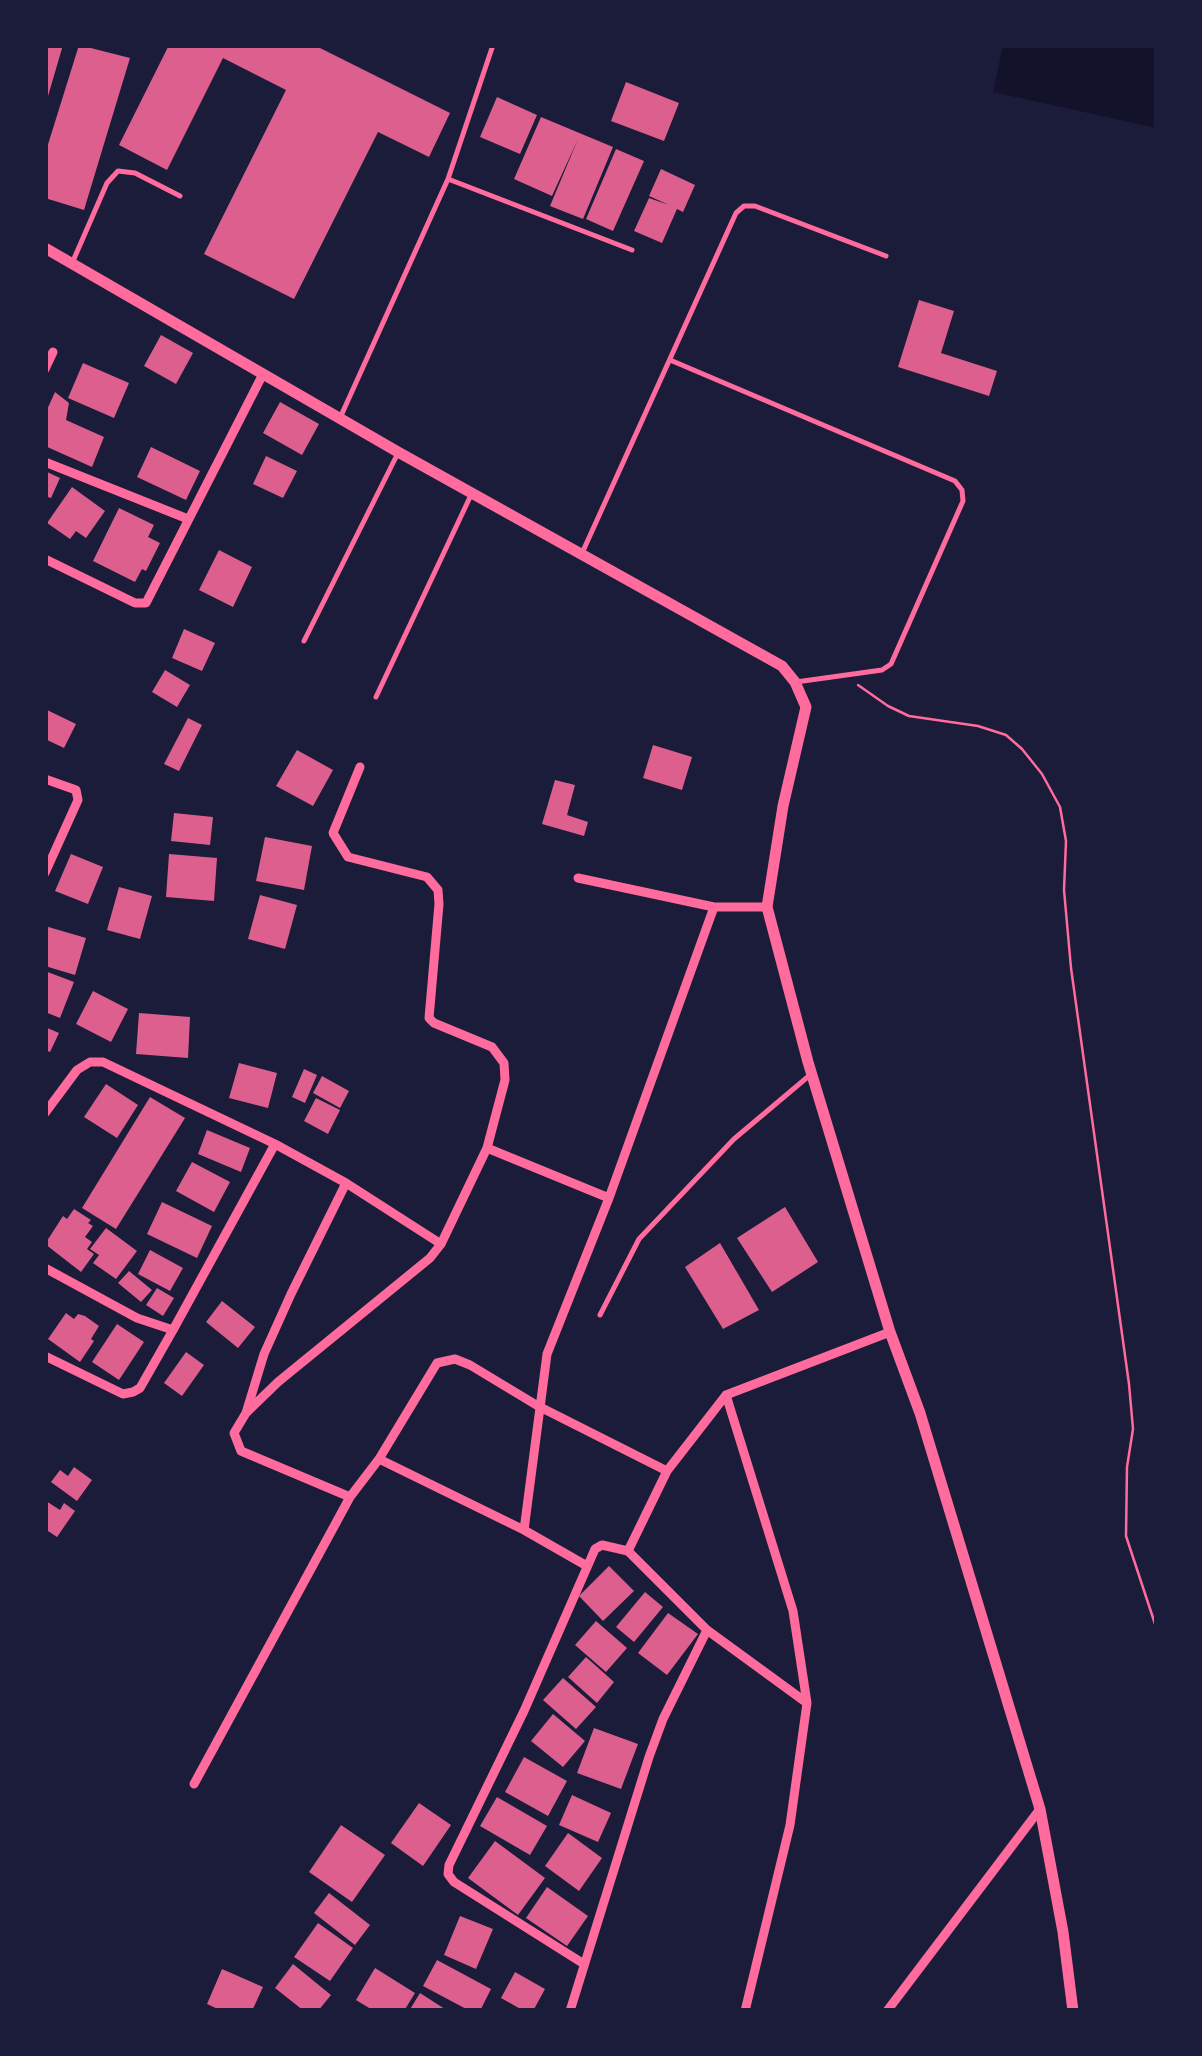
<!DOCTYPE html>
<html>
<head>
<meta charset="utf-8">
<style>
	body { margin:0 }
	#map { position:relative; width:1202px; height:2056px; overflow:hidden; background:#1b1b3a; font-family:"Source Sans 3",sans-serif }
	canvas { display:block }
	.frame { position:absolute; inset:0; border:48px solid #1b1b3a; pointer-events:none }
</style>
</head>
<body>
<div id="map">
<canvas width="1202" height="2056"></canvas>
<div class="frame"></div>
</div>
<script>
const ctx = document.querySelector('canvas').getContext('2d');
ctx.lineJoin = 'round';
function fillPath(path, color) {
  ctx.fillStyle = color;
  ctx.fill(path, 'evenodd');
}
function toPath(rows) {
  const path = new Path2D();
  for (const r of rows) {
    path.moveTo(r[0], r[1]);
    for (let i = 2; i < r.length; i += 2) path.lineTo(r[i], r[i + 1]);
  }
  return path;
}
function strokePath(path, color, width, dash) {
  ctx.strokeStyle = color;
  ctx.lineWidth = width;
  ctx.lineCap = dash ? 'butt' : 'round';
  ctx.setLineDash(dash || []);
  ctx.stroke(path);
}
const water = toPath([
	[1003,45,1157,45,1157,128,993,92]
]);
const building = toPath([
	[45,45,63,45,46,103,45,103],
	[79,45,130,58,84,210,45,198,45,154],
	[169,45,314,45,450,113,429,157,378,132,294,299,204,254,286,90,223,58,167,170,119,145],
	[626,82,679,103,664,141,611,121],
	[497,97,537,115,520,154,480,137],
	[541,117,613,147,583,219,550,206,578,139,552,196,514,179],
	[616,149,644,161,613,231,586,219],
	[661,169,695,185,683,212,677,209,662,243,634,231,649,198,669,205,649,196],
	[919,300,954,311,941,353,997,371,989,396,898,367],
	[161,335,193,353,176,384,144,366],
	[83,363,129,383,114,418,68,398],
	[55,392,69,403,66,420,104,437,92,467,45,446,45,414],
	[280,402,319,424,302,455,263,433],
	[151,447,200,471,186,500,137,477],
	[266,456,297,471,283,498,253,484],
	[45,471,60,478,51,498,45,496],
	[72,487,105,511,86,538,76,531,70,539,47,523],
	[119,508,154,525,148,537,160,543,146,571,142,569,135,582,93,561],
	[219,550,252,567,233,607,199,590],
	[184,629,215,643,202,671,172,658],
	[165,670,190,685,177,707,152,692],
	[45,709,76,724,64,748,45,739],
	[188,718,202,725,179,771,164,764],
	[653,745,692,757,682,790,643,778],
	[297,750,333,770,313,806,276,786],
	[555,780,575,785,567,815,588,822,584,836,542,824],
	[174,813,213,817,210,845,171,841],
	[265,837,312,846,304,890,256,881],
	[71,854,103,867,88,904,55,891],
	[169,854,217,858,214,901,166,897],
	[119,887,152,896,140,939,107,930],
	[260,895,297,905,285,949,248,939],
	[45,926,86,938,75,975,45,966],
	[45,971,74,982,60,1018,45,1012],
	[93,991,128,1009,111,1042,76,1024],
	[139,1013,190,1017,188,1058,136,1054],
	[45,1027,59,1033,50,1052,45,1050],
	[239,1063,277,1073,268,1108,229,1098],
	[304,1069,317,1075,305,1103,292,1097],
	[322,1076,349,1091,340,1108,313,1093],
	[106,1084,138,1105,117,1138,84,1117],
	[150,1097,185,1118,116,1229,82,1208],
	[316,1098,340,1110,328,1134,304,1121],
	[207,1130,250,1148,241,1172,198,1154],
	[192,1162,230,1182,214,1212,176,1191],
	[162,1202,212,1226,197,1258,147,1234],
	[785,1207,818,1262,772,1292,737,1238],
	[74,1209,91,1220,88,1223,93,1226,85,1237,92,1242,87,1249,94,1254,81,1272,45,1244,63,1216,67,1219],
	[106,1228,137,1251,116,1279,93,1263,99,1255,90,1249],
	[720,1243,759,1310,723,1329,685,1267],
	[150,1250,183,1268,170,1291,138,1274],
	[129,1271,152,1290,141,1302,118,1283],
	[157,1288,174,1298,163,1316,146,1305],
	[222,1301,255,1327,238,1348,206,1322],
	[66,1313,74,1319,78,1314,85,1316,99,1326,91,1339,94,1341,80,1362,48,1339],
	[117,1324,144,1342,119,1380,92,1362],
	[186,1352,204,1365,182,1396,164,1383],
	[74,1467,92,1480,77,1501,51,1482,60,1470,68,1476],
	[46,1501,60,1510,64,1503,75,1511,57,1537,48,1531,45,1536],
	[609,1566,634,1591,603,1621,579,1596],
	[645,1592,663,1607,634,1642,616,1627],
	[668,1613,698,1634,667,1675,638,1653],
	[596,1621,627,1648,606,1672,575,1645],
	[586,1657,614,1682,597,1703,568,1677],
	[563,1678,596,1707,576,1729,543,1700],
	[553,1714,585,1741,563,1767,531,1741],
	[594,1728,638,1744,621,1789,577,1773],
	[524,1757,567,1781,548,1816,505,1792],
	[572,1795,611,1813,598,1842,559,1825],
	[497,1797,547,1826,530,1855,480,1826],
	[419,1803,451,1825,423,1866,391,1843],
	[341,1825,385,1855,352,1902,309,1872],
	[568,1833,602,1858,579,1891,545,1866],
	[495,1841,545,1878,518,1915,468,1878],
	[547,1887,588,1916,567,1946,526,1918],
	[329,1893,370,1925,355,1945,314,1913],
	[460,1916,493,1929,476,1969,444,1955],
	[318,1923,353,1948,330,1981,294,1957],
	[437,1960,491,1989,480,2011,470,2011,423,1986],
	[293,1964,331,1995,318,2011,304,2011,275,1988],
	[375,1968,415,1993,404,2011,374,2011,356,2000],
	[222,1969,263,1987,252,2011,222,2011,207,2004],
	[515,1972,545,1989,533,2011,524,2011,501,1998],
	[420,1993,448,2011,409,2011]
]);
const path = toPath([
	[858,685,888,706,909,716,978,726,1006,735,1022,749,1042,774,1060,807,1066,841,1064,890,1071,968,1129,1384,1133,1429,1127,1467,1126,1536,1157,1630]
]);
const service = toPath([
	[448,179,632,250],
	[73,261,107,183,118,171,135,173,180,196],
	[670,360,955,481,962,490,963,501,891,664,882,670,796,682],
	[340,418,448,179,493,45],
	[583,551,736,213,744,206,755,206,886,256],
	[304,641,397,455],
	[376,697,471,495],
	[600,1315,639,1239,734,1139,810,1075]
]);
const minor = toPath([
	[45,369,53,352],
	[45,462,188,519],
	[45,559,135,603,146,603,263,374],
	[360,767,333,833,348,857,427,877,438,890,439,904,429,1018,434,1023,492,1047,504,1063,505,1080,487,1148],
	[45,779,76,790,78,800,45,873],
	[578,878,714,907],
	[45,1113,77,1070,90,1062,103,1062,275,1144,346,1183,441,1244,430,1258,278,1382,246,1413],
	[346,1183,291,1294,264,1354,246,1413,234,1433,241,1451,350,1497],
	[441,1244,487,1148,609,1198],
	[45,1268,137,1318,173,1330,275,1144],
	[45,1356,123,1394,133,1392,140,1388,173,1330],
	[726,1395,793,1611,807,1703],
	[379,1459,524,1530,547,1354,609,1198,714,907,767,907],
	[524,1530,587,1566],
	[628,1551,707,1630,807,1703,790,1825,745,2011],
	[194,1784,350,1497,379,1459,437,1363,455,1359,470,1365,538,1406,667,1471],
	[584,1964,454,1882,448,1874,449,1865,524,1711,595,1549,602,1545,628,1551,667,1471,726,1395,890,1332],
	[570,2011,649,1757,663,1719,707,1630],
	[887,2011,1040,1809]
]);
const tertiary = toPath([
	[45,248,398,452,782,666,795,682,806,707,783,806,767,907,808,1062,890,1332,920,1413,1040,1809,1063,1932,1073,2011]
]);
fillPath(water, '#12122b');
fillPath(building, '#dd5f8e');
strokePath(path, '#ff6b9d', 2.5);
strokePath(service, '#ff6b9d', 5);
strokePath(minor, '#ff6b9d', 9);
strokePath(tertiary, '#ff6b9d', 11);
</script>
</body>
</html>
